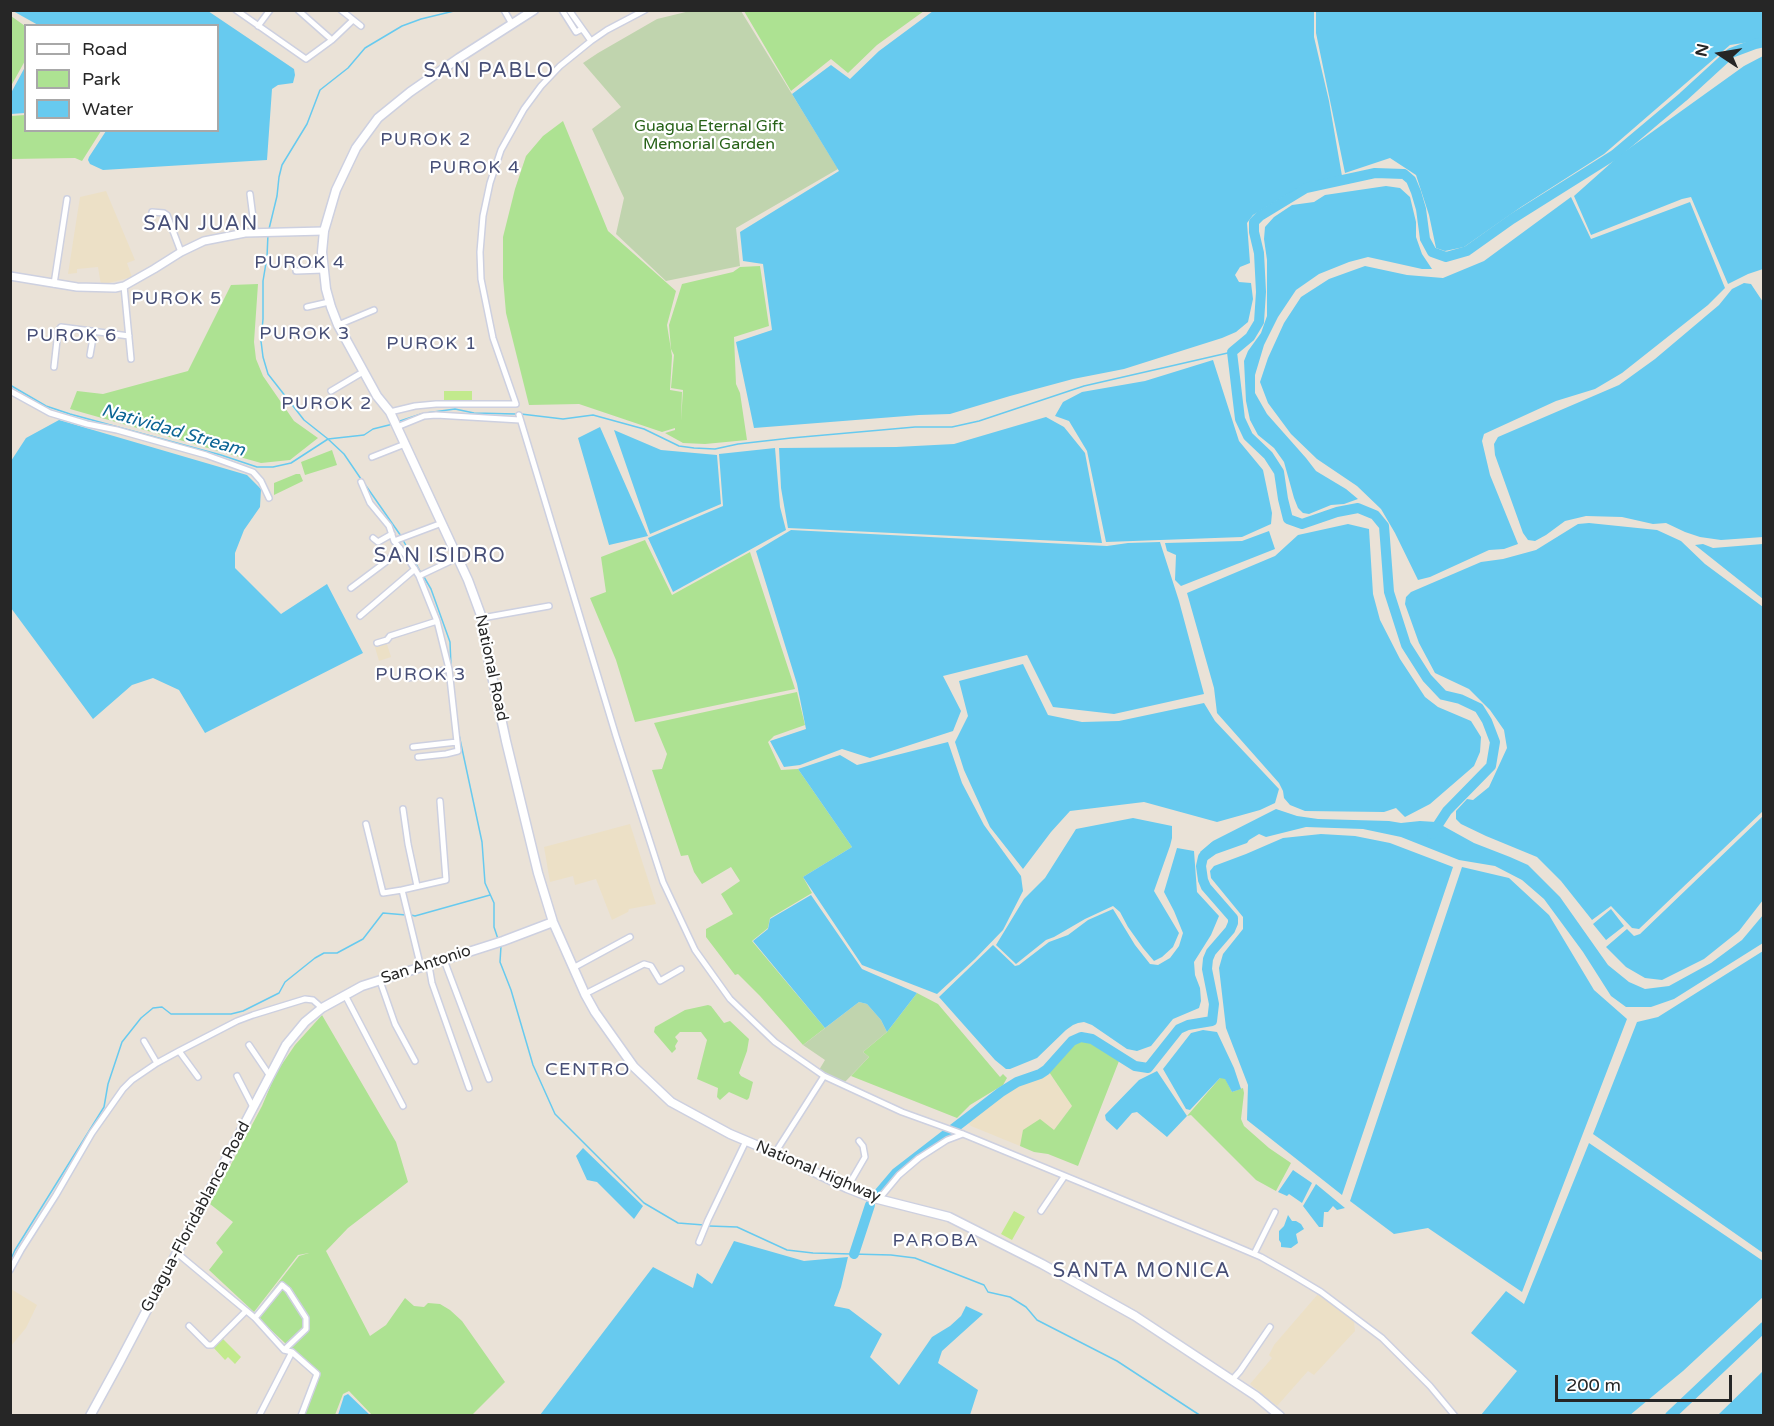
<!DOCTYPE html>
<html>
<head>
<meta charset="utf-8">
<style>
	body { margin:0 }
	#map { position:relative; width:1774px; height:1426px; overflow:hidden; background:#eae2d7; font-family:"Varela Round",sans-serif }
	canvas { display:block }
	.frame { position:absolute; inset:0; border:12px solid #262626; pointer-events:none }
	.legend { position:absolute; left:24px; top:24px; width:195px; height:108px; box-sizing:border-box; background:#fff; border:2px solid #a8a8a8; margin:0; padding:8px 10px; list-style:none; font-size:18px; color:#262626 }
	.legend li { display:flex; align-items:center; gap:12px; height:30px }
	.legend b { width:30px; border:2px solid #a8a8a8 }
	.north { position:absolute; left:1690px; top:24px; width:60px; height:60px; -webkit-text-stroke:4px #fff; paint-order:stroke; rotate:282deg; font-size:16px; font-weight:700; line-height:24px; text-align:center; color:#262626 }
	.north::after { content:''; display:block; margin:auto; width:21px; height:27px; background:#262626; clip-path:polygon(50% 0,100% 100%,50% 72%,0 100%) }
	.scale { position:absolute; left:1555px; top:1375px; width:177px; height:27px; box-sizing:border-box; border:3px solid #262626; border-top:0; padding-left:8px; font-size:18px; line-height:21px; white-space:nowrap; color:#262626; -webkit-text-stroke:4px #fff; paint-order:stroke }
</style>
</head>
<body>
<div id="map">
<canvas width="1774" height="1426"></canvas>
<div class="frame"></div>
<ul class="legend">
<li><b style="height:8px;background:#fff"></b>Road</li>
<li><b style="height:16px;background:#ade292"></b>Park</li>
<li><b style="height:16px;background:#67caef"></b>Water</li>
</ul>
<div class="north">N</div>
<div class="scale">200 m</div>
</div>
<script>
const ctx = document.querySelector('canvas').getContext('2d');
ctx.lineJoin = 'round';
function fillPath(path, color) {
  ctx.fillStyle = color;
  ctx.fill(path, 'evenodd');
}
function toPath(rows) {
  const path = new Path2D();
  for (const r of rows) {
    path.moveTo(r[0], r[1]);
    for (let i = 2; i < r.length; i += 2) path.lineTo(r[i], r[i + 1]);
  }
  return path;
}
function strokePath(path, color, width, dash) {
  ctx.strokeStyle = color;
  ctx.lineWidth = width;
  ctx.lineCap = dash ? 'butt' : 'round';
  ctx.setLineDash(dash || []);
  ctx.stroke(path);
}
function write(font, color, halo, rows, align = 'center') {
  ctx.font = font + ' "Varela Round",sans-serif';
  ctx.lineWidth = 4.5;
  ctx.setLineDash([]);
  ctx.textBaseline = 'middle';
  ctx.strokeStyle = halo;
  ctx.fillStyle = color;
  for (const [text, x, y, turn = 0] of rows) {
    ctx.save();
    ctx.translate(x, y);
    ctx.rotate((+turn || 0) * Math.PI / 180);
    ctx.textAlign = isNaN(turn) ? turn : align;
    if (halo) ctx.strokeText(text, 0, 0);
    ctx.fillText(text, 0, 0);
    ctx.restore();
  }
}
const education = toPath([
	[106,191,135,260,127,263,132,277,101,285,98,267,77,269,77,273,68,274,80,197],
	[386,641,391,657,379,661,374,644],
	[630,824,656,904,629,909,628,912,612,920,596,879,575,885,573,876,550,882,544,847],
	[1049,1072,1072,1106,1054,1130,1024,1130,1020,1146,971,1126,968,1123,981,1110,1005,1093,1005,1088,1017,1082,1040,1076],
	[11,1289,37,1305,26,1328,11,1346],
	[1318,1294,1347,1314,1354,1322,1355,1331,1314,1375,1308,1371,1277,1406,1250,1384,1272,1358,1269,1355,1274,1345]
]);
const green = toPath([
	[744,11,745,10,924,11,877,45,848,73,831,59,791,91],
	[11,16,25,26,26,59,11,86],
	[25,115,26,130,101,131,82,161,75,158,11,159,11,116],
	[563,121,608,231,676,291,667,325,672,356,670,390,682,392,681,421,683,390,671,388,674,355,671,349,669,325,682,284,733,272,740,267,760,266,769,326,734,337,736,384,740,393,747,440,705,444,683,443,665,433,675,430,675,428,662,432,579,404,529,405,506,313,503,278,503,237,515,189,526,156,543,136],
	[258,284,254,342,256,359,263,376,294,421,318,438,290,460,261,463,70,409,77,391,103,394,188,371,231,285],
	[332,450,337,465,305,475,301,462],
	[296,474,300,474,303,481,274,495,274,483],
	[645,540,672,595,750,552,795,689,635,722,616,660,590,598,606,592,601,557],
	[797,692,805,725,774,736,768,742,781,770,798,769,852,847,803,877,812,893,770,918,768,928,752,941,825,1028,803,1045,760,996,738,974,735,975,706,937,706,929,733,914,721,894,740,881,731,867,702,884,694,872,688,855,681,856,652,770,662,769,667,754,654,723],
	[917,993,938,1004,1000,1077,1003,1074,1007,1078,1003,1085,970,1105,957,1118,851,1076,869,1057,863,1052,887,1032],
	[708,1005,711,1006,724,1023,730,1021,749,1039,747,1051,739,1073,741,1076,753,1082,749,1098,747,1100,729,1092,720,1100,717,1097,718,1088,697,1079,707,1040,701,1032,680,1032,675,1037,678,1041,675,1046,676,1049,672,1053,654,1032,655,1027,685,1010],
	[322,1015,396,1142,408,1182,348,1228,326,1251,370,1336,386,1325,405,1298,414,1306,424,1307,428,1303,440,1304,450,1310,462,1321,505,1382,472,1415,372,1415,349,1391,343,1394,335,1415,305,1415,317,1382,318,1374,254,1314,299,1256,309,1253,298,1255,254,1312,209,1270,223,1252,216,1243,233,1222,210,1204,262,1106,276,1073,295,1045],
	[1082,1039,1091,1041,1119,1061,1078,1166,1048,1154,1034,1152,1020,1146,1023,1130,1040,1119,1054,1130,1072,1106,1049,1072,1075,1043],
	[1220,1078,1225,1078,1232,1092,1243,1088,1244,1093,1241,1119,1244,1126,1269,1148,1291,1163,1276,1191,1256,1180,1191,1115,1187,1116]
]);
const cemetery = toPath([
	[694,10,741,11,838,169,736,228,740,266,666,281,616,234,624,198,592,129,621,107,583,63,598,53,657,19],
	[859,1002,867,1004,881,1020,887,1032,863,1052,869,1057,843,1084,819,1070,825,1060,803,1045]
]);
const pitch = toPath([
	[444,391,472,391,472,403,444,404],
	[1014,1211,1025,1217,1012,1240,1001,1234],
	[221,1337,241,1357,235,1364,228,1357,225,1360,212,1346]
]);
const water = toPath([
	[13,11,208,11,294,69,295,75,293,83,278,85,272,89,267,160,103,170,90,164,88,160,89,157,106,131,218,130,218,26,38,25],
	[933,11,1314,11,1314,37,1329,101,1342,176,1303,185,1253,215,1247,223,1250,263,1240,267,1235,275,1239,282,1251,283,1253,299,1248,322,1236,332,1222,338,1124,369,1073,379,1010,396,950,414,919,415,754,428,736,342,772,330,763,264,743,261,740,232,839,171,792,94,831,65,850,79,879,51],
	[1316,11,1763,11,1763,40,1730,45,1604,154,1521,207,1464,247,1445,251,1436,248,1429,215,1416,175,1390,158,1345,173,1316,33],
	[1763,56,1763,269,1748,274,1728,284,1691,197,1682,199,1591,235,1574,196,1620,155,1744,66],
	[25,67,25,113,11,114,11,93],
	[1386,186,1400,188,1410,197,1416,222,1416,237,1422,254,1432,269,1422,269,1368,257,1349,262,1319,274,1296,290,1278,317,1264,345,1255,375,1255,393,1267,414,1306,458,1316,471,1346,489,1358,499,1344,504,1331,505,1309,514,1303,513,1298,508,1294,498,1284,462,1274,448,1258,435,1250,420,1246,401,1244,361,1248,351,1261,333,1267,316,1267,260,1264,239,1265,227,1274,217,1292,205,1314,202,1325,195],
	[1571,197,1591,239,1690,202,1725,288,1708,305,1622,373,1595,389,1556,401,1484,434,1482,441,1490,475,1518,544,1504,549,1489,550,1430,577,1418,580,1395,533,1381,509,1357,486,1317,459,1291,434,1268,403,1260,382,1268,358,1284,323,1301,297,1329,279,1365,266,1407,275,1443,278,1484,261],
	[1744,283,1751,284,1763,302,1763,537,1721,540,1700,537,1685,532,1666,523,1653,524,1622,517,1586,516,1565,521,1546,535,1535,541,1528,540,1523,533,1495,455,1494,444,1498,437,1619,385,1655,359,1719,305,1732,289],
	[1213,360,1239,441,1263,470,1272,513,1271,524,1242,537,1106,542,1087,451,1069,421,1055,416,1063,402,1082,392,1145,381],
	[1046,417,1064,427,1085,453,1102,543,788,528,781,488,779,448,896,447,954,444],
	[59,420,247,475,261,489,260,507,244,530,235,553,235,568,281,614,327,584,363,653,205,733,179,690,153,678,132,685,93,719,11,608,11,461,26,438],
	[600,427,648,536,609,545,578,438],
	[614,430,661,450,717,455,721,504,650,534],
	[775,448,780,507,786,530,673,592,648,538,723,506,719,454],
	[1589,523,1657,530,1681,541,1705,564,1763,607,1763,811,1639,929,1632,928,1611,906,1592,920,1561,881,1537,857,1486,836,1461,824,1456,819,1456,811,1467,799,1473,800,1489,787,1507,748,1504,730,1490,710,1469,689,1435,673,1419,643,1405,604,1406,597,1411,592,1481,562,1503,559,1536,550,1578,524],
	[1348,524,1369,529,1373,594,1380,620,1400,659,1425,697,1438,707,1471,721,1481,737,1480,752,1474,766,1430,804,1405,817,1396,808,1384,812,1305,811,1290,805,1284,798,1283,791,1279,783,1217,713,1214,688,1187,593,1275,556,1298,535],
	[791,530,1107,546,1128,543,1160,542,1179,601,1204,694,1114,714,1053,707,1027,655,943,676,961,711,953,731,870,758,842,749,800,765,784,767,770,741,806,729,797,684,756,551],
	[1269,531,1275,549,1181,586,1175,580,1176,555,1167,551,1165,543,1242,541],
	[1703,544,1713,548,1763,544,1763,599,1695,545],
	[1023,664,1048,715,1082,722,1119,721,1204,703,1215,721,1279,789,1275,803,1260,810,1217,822,1144,802,1070,811,1051,832,1023,869,990,827,964,770,955,742,968,716,959,681],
	[948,742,962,783,984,825,1021,876,1023,891,1003,930,975,959,937,994,862,965,803,877,852,847,798,769,840,755,857,765],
	[1276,809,1297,816,1318,819,1389,821,1401,823,1420,821,1436,822,1474,843,1510,857,1528,865,1560,897,1608,965,1629,982,1645,989,1669,986,1711,963,1742,940,1763,915,1763,943,1674,999,1651,1007,1626,1007,1611,996,1583,952,1544,899,1522,880,1495,866,1459,860,1401,837,1363,829,1306,827,1266,837,1259,834,1249,840,1247,843,1216,854,1206,861,1200,852,1213,841],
	[1763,816,1763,900,1739,931,1704,959,1662,980,1645,978,1626,967,1606,947,1627,929,1634,936,1640,934],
	[1133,818,1172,826,1172,838,1170,846,1154,891,1179,933,1173,947,1162,957,1154,961,1143,948,1128,927,1120,912,1113,906,1085,919,1054,937,1046,940,1016,964,996,945,1024,899,1045,878,1076,829],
	[1321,834,1355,836,1390,843,1453,867,1342,1195,1247,1120,1248,1085,1226,1028,1219,968,1223,954,1243,929,1243,917,1211,878,1210,871,1214,866,1246,854,1283,838],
	[1177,848,1194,851,1197,892,1219,916,1211,935,1194,962,1195,975,1200,988,1201,1001,1199,1008,1173,1019,1151,1046,1137,1051,1127,1049,1092,1025,1084,1022,1078,1023,1073,1025,1066,1030,1037,1058,1010,1069,1006,1069,995,1060,939,997,993,945,1015,966,1019,965,1049,942,1068,935,1088,920,1113,909,1135,945,1150,964,1158,965,1170,958,1179,946,1183,933,1174,911,1164,892],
	[1462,867,1509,878,1549,915,1594,990,1627,1019,1522,1292,1428,1228,1394,1234,1350,1201],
	[811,895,862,969,917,993,887,1032,881,1020,867,1004,859,1002,825,1028,753,941,768,929,770,919],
	[1611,909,1624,926,1606,940,1593,924],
	[1763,951,1763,1253,1593,1134,1637,1022,1658,1017],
	[1203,1030,1217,1032,1234,1068,1241,1089,1232,1092,1225,1079,1220,1078,1190,1110,1186,1109,1163,1069,1191,1033],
	[1157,1071,1187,1116,1167,1137,1137,1112,1132,1113,1117,1130,1106,1120,1105,1115,1139,1080],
	[1589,1143,1763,1261,1763,1297,1683,1371,1630,1415,1481,1415,1517,1371,1471,1333,1506,1291,1524,1304],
	[583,1148,643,1206,634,1219,597,1182,587,1180,576,1156],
	[1293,1170,1312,1183,1302,1203,1289,1194,1287,1196,1278,1192],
	[1316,1184,1345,1208,1337,1210,1333,1206,1328,1212,1324,1212,1323,1227,1319,1227,1303,1206],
	[1288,1215,1292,1221,1296,1221,1301,1224,1304,1229,1296,1234,1298,1243,1291,1248,1281,1247,1281,1243,1279,1240,1279,1231,1284,1226],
	[734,1241,804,1261,848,1257,841,1287,834,1306,849,1309,882,1334,870,1357,899,1385,932,1337,950,1326,961,1316,966,1306,983,1314,942,1351,938,1363,978,1390,970,1415,540,1415,653,1267,693,1288,697,1273,712,1284],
	[1763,1371,1763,1415,1718,1415],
	[348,1394,370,1415,338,1415,344,1396]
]);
const stream = toPath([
	[269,229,277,196,279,177,282,165,307,124,320,90,348,68,365,48,402,26,421,19,458,10],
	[268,234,267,257,263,281,263,319,261,341,263,357,268,374,304,420,328,439,344,454,361,479],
	[10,385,46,406,70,414,221,455,257,467,273,467,291,463,328,439,364,435,373,429,393,424],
	[426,413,455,409,474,413,516,414],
	[521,414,563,419,593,415,644,429,679,446,694,448,715,449,738,444,791,438,915,427,952,427,979,421,1084,386,1232,352],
	[397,422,421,414],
	[364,483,401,536],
	[403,540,421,573],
	[424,577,431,589,450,642,451,666],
	[458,730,482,842,485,883,494,903,494,927,498,939],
	[411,915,415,916,490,895],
	[501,946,500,962,511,990,533,1065,555,1114,644,1203,678,1223,704,1225],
	[709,1226,737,1227,787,1250,813,1253,891,1255,915,1258,984,1285,988,1292,1010,1297,1026,1307,1037,1320,1117,1361,1201,1416],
	[10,1261,15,1250,104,1107,108,1084,122,1042,141,1018,153,1008,162,1007,171,1014,231,1014,243,1011,279,993,285,982,315,958,324,953,337,953,363,939,383,913,406,915]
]);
const river = toPath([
	[1432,834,1447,811,1491,766,1495,742,1487,721,1479,708,1460,699,1443,695,1427,678,1406,645,1389,592,1384,526,1375,515,1358,508,1337,512,1302,524,1288,519,1283,499,1279,472,1268,455,1248,436,1240,419,1232,352,1250,337,1259,322,1261,292,1259,253,1254,232,1254,222,1260,216,1306,188,1375,173,1404,174,1411,180,1416,192,1421,209,1425,239,1432,252,1446,257,1467,251,1512,219,1614,155,1683,97,1731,53,1755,44,1764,42],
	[879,1193,896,1173,1001,1092,1017,1082,1040,1074,1046,1070,1072,1041,1081,1037,1092,1039,1135,1066,1148,1068,1179,1029,1188,1025,1212,1021,1214,1004,1207,969,1208,959,1211,952,1230,930,1233,923,1233,918,1206,887,1203,880,1201,866,1203,857,1214,847],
	[854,1254,870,1205],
	[1670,1416,1764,1327]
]);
const minor = toPath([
	[236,10,306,59,332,40,298,10],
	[341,10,361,26],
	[504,10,512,24],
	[562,10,576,32,582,29],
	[569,10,591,41],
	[258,26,270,10],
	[332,40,353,20],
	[250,194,255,233],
	[152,212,164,213,167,215,181,252],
	[296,271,323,270],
	[54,284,67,199],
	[124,286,131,359],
	[307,307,329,302],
	[338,325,374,310],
	[90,355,94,332],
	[54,367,58,331,61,327,129,336],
	[10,391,50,413,87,424,117,430,206,455,253,472,261,481,269,498],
	[331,391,363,372],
	[390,412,415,406,436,404,516,404,493,338,481,279,480,252,483,216,490,183,501,150,524,109,541,86,560,66,591,41,607,30,645,10],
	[519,415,616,736,663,882,695,950,730,999,775,1042,824,1076,902,1112,963,1134,1228,1243,1261,1257,1291,1274,1321,1292,1382,1338,1430,1386,1455,1416],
	[397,427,424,416,436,415,520,420],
	[372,457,405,444],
	[361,482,370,503,389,526,394,541,407,557,419,576,437,621,449,669,458,751,446,754,418,757],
	[373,538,378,542,392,534],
	[394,541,442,523],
	[419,576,457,558],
	[351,588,387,561,400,548],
	[360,616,415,569],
	[482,618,549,606],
	[377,643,387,640,390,636,437,621],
	[408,678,449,669],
	[413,747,457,742],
	[403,809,408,844,417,886],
	[366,824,383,893,402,890],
	[444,960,489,1079],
	[429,966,432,983,469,1088],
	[421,968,402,890,446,880,440,801],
	[573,968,630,937],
	[380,981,395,1024,415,1061],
	[585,994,644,964,651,966,660,981,681,969],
	[345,995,403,1106],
	[144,1041,157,1063],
	[249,1045,270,1076],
	[179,1051,198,1077],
	[237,1076,253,1107],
	[775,1153,824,1076],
	[847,1188,865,1157,863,1146,859,1141],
	[879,1199,899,1175,919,1158,947,1140,963,1134],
	[1041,1211,1064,1177],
	[699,1242,708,1220,746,1141],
	[177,1253,255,1318,284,1350,292,1352,317,1374,301,1416],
	[1254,1254,1275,1212],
	[10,1270,21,1250,56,1195,92,1133,123,1089,132,1080,157,1063,179,1051,237,1021,253,1015,305,999,313,1000,322,1008],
	[255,1318,282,1285,288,1290,306,1318,306,1329,284,1350],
	[189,1326,208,1345,212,1345,246,1311],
	[1232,1380,1240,1371,1270,1327],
	[259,1416,292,1352]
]);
const tertiary = toPath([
	[10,276,77,287,115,288,124,286,154,269,181,252,204,241,245,233,324,231]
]);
const secondary = toPath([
	[534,10,459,58,410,92,378,118,356,148,336,190,324,231,322,252,326,289,331,307,338,325,377,396,390,412,468,580,482,618,489,662,506,741,538,873,553,922,585,994,595,1012,634,1067,671,1102,730,1134,775,1153,847,1188,870,1197,949,1217,1042,1264,1135,1316,1256,1396,1280,1416],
	[90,1416,119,1363,286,1045,305,1022,322,1008,362,986,503,941,553,922]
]);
const parkNames = [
	["Guagua Eternal Gift",709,127],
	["Memorial Garden",709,145]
];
const streetNames = [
	["National Road",491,668,78],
	["San Antonio",426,965,-18],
	["National Highway",818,1172,23],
	["Guagua-Floridablanca Road",196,1217,-62]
];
const neighbourhoodNames = [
	["PUROK 2",426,140],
	["PUROK 4",475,168],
	["PUROK 4",300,263],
	["PUROK 5",177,299],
	["PUROK 3",305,334],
	["PUROK 6",72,336],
	["PUROK 1",432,344],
	["PUROK 2",327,404],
	["PUROK 3",421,675],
	["CENTRO",588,1070],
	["PAROBA",936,1241]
];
const waterNames = [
	["Natividad Stream",173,431,16]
];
const quarterNames = [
	["SAN PABLO",489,72],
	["SAN JUAN",201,225],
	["SAN ISIDRO",440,557],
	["SANTA MONICA",1142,1272]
];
fillPath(education, '#ece0c6');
fillPath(green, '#ade292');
fillPath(cemetery, '#c0d4ae');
fillPath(pitch, '#c2ea8d');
fillPath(water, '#67caef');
strokePath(stream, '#67caef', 1.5);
strokePath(river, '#67caef', 10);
strokePath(minor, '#cdd0e0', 8);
strokePath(tertiary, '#cdd0e0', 10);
strokePath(secondary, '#cdd0e0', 11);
strokePath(minor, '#fff', 5);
strokePath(tertiary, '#fff', 7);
strokePath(secondary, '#fff', 8);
write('16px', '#276218', '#fff', parkNames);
write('16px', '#262626', '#fff', streetNames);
ctx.letterSpacing = '1.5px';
write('18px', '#474f77', '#fff', neighbourhoodNames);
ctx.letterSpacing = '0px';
write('italic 18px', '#0c6595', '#fff', waterNames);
ctx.letterSpacing = '1.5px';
write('20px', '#474f77', '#fff', quarterNames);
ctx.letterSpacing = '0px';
</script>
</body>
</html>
